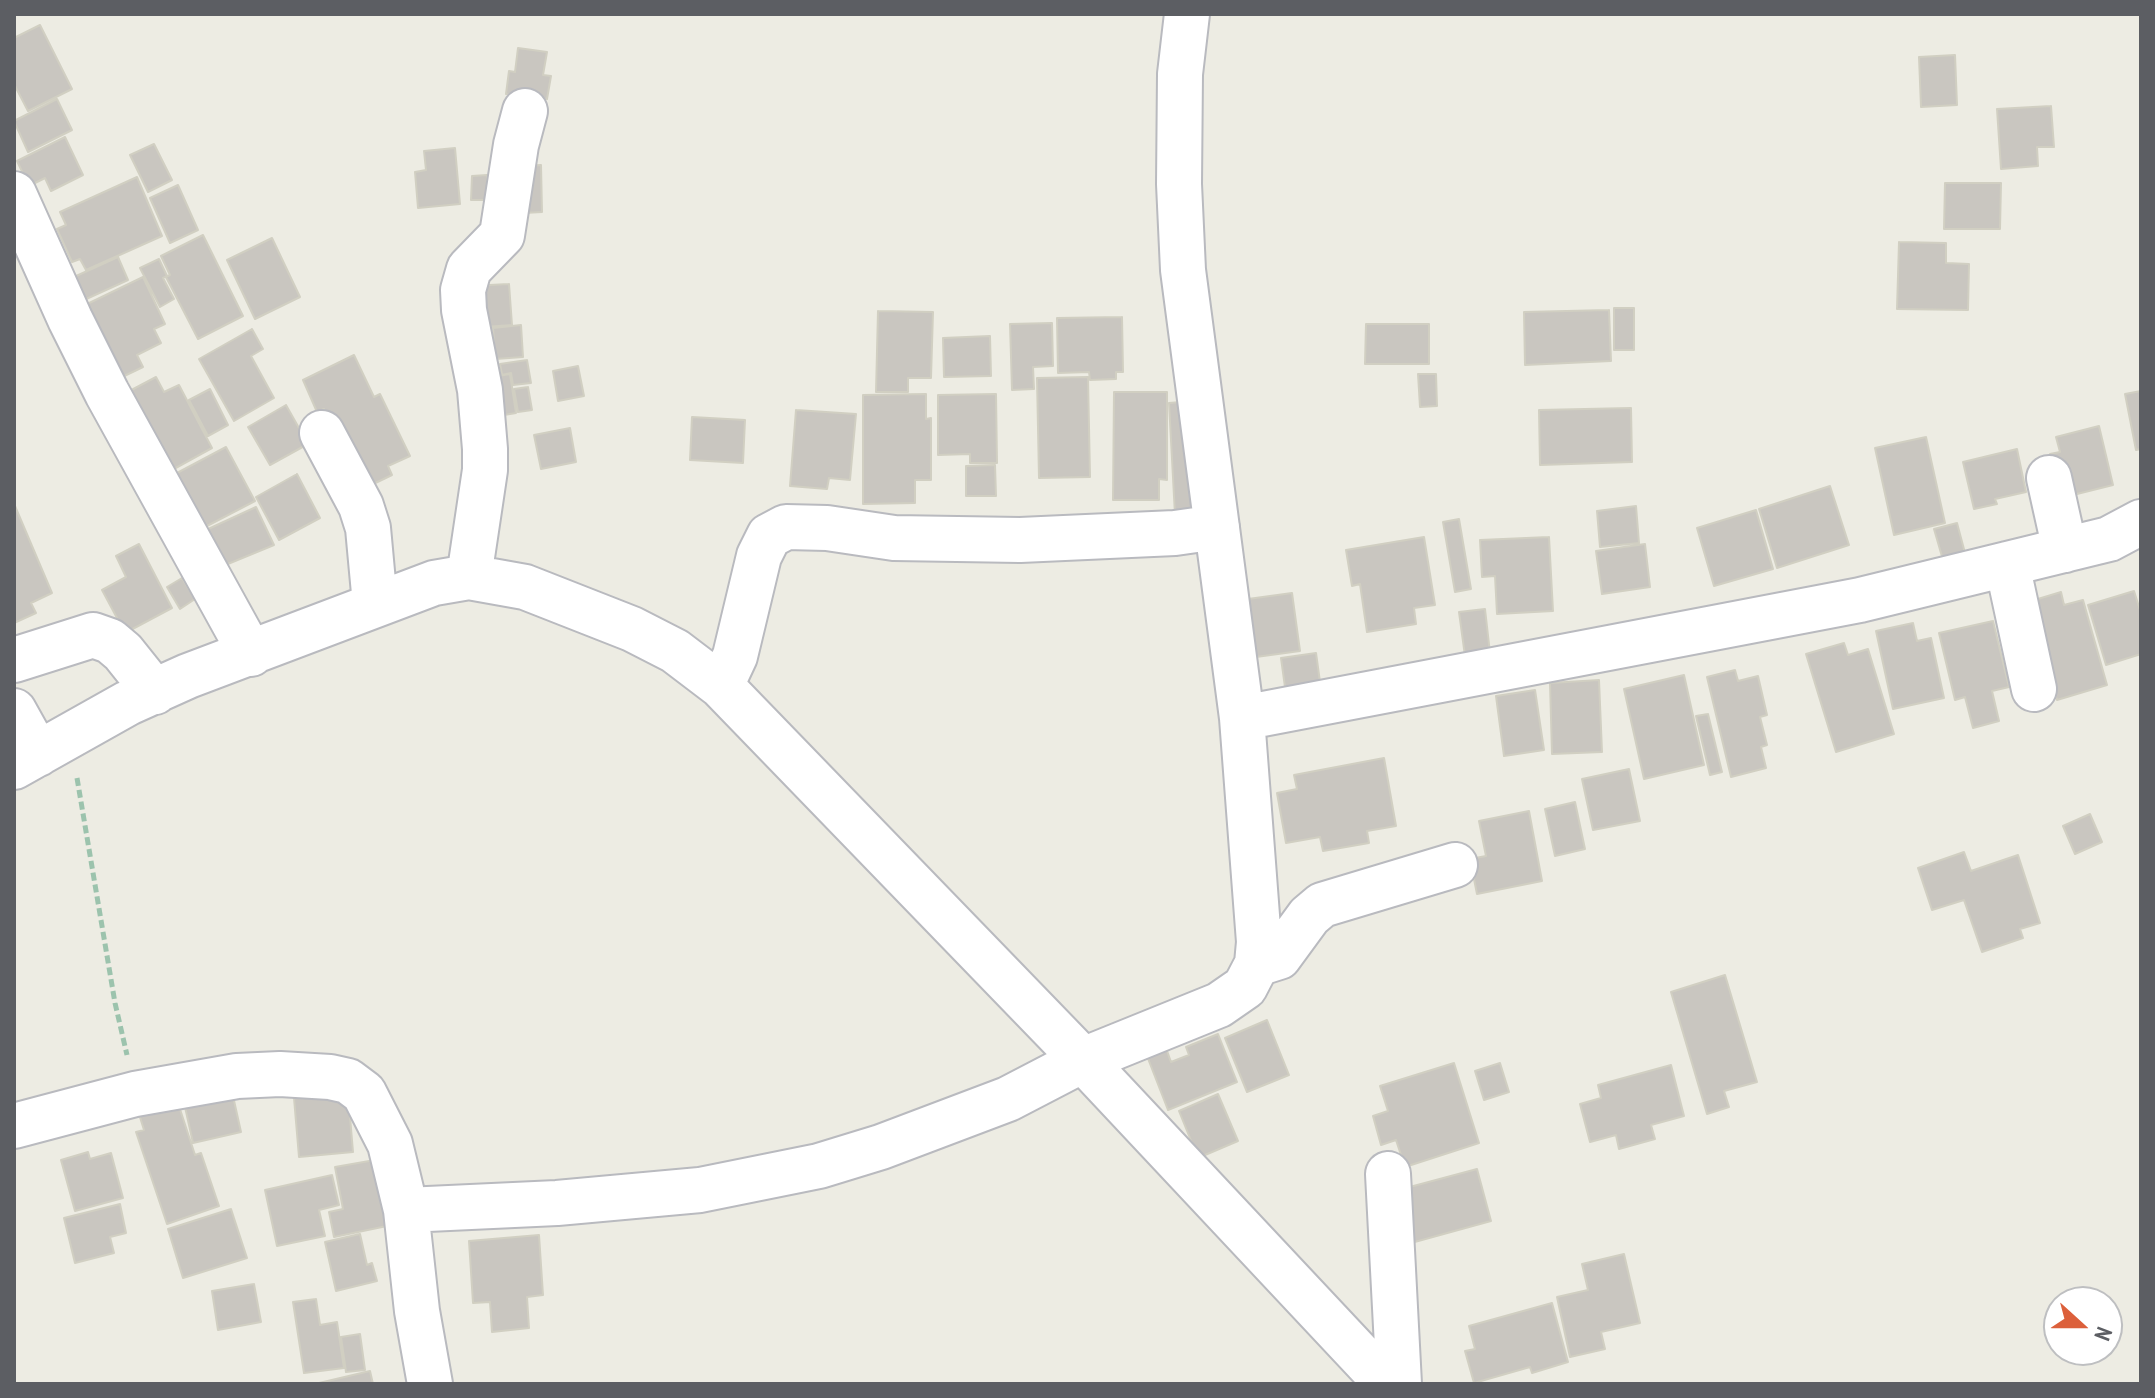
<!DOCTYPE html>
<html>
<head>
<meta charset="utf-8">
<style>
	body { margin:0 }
	#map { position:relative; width:2155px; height:1398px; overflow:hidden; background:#edece3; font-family:"PT Sans Narrow",sans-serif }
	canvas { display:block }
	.frame { position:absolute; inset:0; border:16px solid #5c5e63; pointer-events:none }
	.north { position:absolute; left:2043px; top:1286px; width:80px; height:80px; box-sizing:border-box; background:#fff; border:2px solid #bebfc1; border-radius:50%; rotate:111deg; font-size:22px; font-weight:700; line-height:32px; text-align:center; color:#5c5e63 }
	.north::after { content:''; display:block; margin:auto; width:28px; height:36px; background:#dc603b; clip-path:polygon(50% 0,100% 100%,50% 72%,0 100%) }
</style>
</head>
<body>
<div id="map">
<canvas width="2155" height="1398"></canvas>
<div class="frame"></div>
<div class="north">N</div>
</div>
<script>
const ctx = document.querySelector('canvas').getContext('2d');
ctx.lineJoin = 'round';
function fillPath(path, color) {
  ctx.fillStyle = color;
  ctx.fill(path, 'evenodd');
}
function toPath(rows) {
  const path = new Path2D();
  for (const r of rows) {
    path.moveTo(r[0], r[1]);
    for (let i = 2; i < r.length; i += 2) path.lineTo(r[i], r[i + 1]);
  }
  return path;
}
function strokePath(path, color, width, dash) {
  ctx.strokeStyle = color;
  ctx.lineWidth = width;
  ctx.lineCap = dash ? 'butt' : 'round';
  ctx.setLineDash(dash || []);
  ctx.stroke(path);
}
const building = toPath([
	[40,25,72,89,28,111,14,84,14,38,40,25],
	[518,48,547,52,543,75,551,76,547,99,506,94,509,71,515,72,518,48],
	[1955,55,1957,105,1921,107,1919,57,1955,55],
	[57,99,72,130,28,152,14,121,57,99],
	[2051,106,2054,147,2037,147,2038,166,2001,169,1997,109,2051,106],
	[65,137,83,175,51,191,45,178,29,186,17,161,65,137],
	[154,144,172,180,148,192,130,155,154,144],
	[455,148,460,204,418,208,415,172,426,170,424,151,455,148],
	[541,165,542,212,524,213,523,166,541,165],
	[487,175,487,200,471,200,472,176,487,175],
	[137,177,162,236,86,270,80,259,72,262,57,229,66,225,60,212,137,177],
	[1945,183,2001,183,2000,229,1944,229,1945,183],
	[178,185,198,230,170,243,150,198,178,185],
	[203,235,243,316,198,339,166,277,170,275,161,256,203,235],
	[272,238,300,297,255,319,227,260,272,238],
	[1899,242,1946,243,1946,263,1969,264,1968,310,1897,309,1899,242],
	[118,257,128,280,84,300,74,277,118,257],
	[159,259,167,276,163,278,174,299,160,307,140,268,159,259],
	[143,277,165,324,154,329,161,343,137,355,143,367,116,380,81,307,143,277],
	[509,284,512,325,472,328,470,286,509,284],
	[1614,308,1634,308,1634,350,1614,350,1614,308],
	[1609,310,1611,361,1525,365,1524,312,1609,310],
	[878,311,933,312,931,378,908,378,908,392,876,392,878,311],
	[1122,317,1123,372,1116,372,1116,379,1090,380,1089,372,1058,373,1057,318,1122,317],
	[1052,323,1053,366,1033,367,1034,389,1012,390,1010,324,1052,323],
	[1366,324,1429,324,1429,364,1365,364,1366,324],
	[521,325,523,357,495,359,493,328,521,325],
	[252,329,263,349,251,356,274,398,234,421,199,359,252,329],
	[990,336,991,376,944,377,943,338,990,336],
	[354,355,374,397,380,394,410,456,388,466,392,475,363,489,324,409,317,412,303,380,354,355],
	[527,360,531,383,513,385,511,373,502,375,500,364,527,360],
	[578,366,584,396,558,401,553,371,578,366],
	[510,374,516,413,486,418,480,379,510,374],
	[1418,374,1436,374,1437,406,1420,407,1418,374],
	[156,377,164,392,179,385,212,448,163,475,122,395,156,377],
	[1088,377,1090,477,1039,478,1037,378,1088,377],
	[528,387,532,410,518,412,514,389,528,387],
	[210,389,228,425,208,436,189,400,210,389],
	[2141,391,2141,449,2136,450,2125,394,2141,391],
	[1114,392,1167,392,1167,480,1159,479,1159,500,1113,500,1114,392],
	[926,394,926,419,931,418,931,480,915,480,915,503,863,504,863,395,926,394],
	[996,394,997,463,970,463,970,454,938,455,938,395,996,394],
	[1193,401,1199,514,1175,515,1169,403,1193,401],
	[286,405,308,444,270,465,248,427,286,405],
	[1631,408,1632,462,1540,465,1539,410,1631,408],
	[796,410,856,414,850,480,829,478,827,489,790,486,796,410],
	[692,417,745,420,743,463,690,460,692,417],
	[2099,426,2113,485,2061,498,2050,454,2060,452,2056,437,2099,426],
	[570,428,576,462,541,469,534,435,570,428],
	[1926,437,1945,523,1894,535,1875,448,1926,437],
	[226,447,255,501,205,527,177,473,226,447],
	[2017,449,2026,492,1995,499,1997,504,1974,509,1963,462,2017,449],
	[995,465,996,496,966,496,966,466,995,465],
	[297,474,320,518,279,540,256,497,297,474],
	[1830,486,1849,545,1777,568,1759,509,1830,486],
	[15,506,52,593,31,603,36,613,14,623,15,506],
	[1636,506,1639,543,1600,547,1597,511,1636,506],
	[256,507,274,545,223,566,206,530,256,507],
	[1756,510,1773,569,1714,586,1697,528,1756,510],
	[1459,519,1471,589,1455,592,1443,522,1459,519],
	[1957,523,1965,553,1943,560,1934,529,1957,523],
	[1424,537,1435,605,1414,608,1416,624,1367,632,1360,584,1352,586,1346,550,1424,537],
	[1549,537,1553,611,1497,614,1495,576,1482,577,1480,540,1549,537],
	[139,544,172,608,125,633,102,590,126,577,116,556,139,544],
	[1645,544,1650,587,1602,594,1596,551,1645,544],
	[182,578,195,599,180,609,167,587,182,578],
	[2134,591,2141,613,2141,654,2106,665,2088,605,2134,591],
	[2061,592,2064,605,2083,600,2107,685,2057,700,2028,602,2061,592],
	[1292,593,1300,651,1256,657,1248,599,1292,593],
	[1485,609,1490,653,1465,656,1459,612,1485,609],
	[1993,621,2009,687,1992,691,1999,721,1973,728,1965,697,1955,700,1939,633,1993,621],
	[1913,623,1917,641,1931,638,1944,698,1893,709,1876,631,1913,623],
	[1844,643,1848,655,1868,649,1894,734,1836,752,1806,654,1844,643],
	[1316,653,1320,682,1285,687,1281,658,1316,653],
	[1735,670,1738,681,1758,676,1767,715,1760,717,1767,745,1761,747,1766,768,1731,777,1707,677,1735,670],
	[1684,675,1704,765,1644,779,1624,689,1684,675],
	[1599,680,1602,752,1552,754,1550,683,1599,680],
	[1535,690,1544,750,1504,756,1496,696,1535,690],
	[1708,714,1722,772,1710,775,1696,716,1708,714],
	[1384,758,1396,826,1367,831,1369,843,1323,851,1320,837,1286,843,1277,793,1297,789,1294,775,1384,758],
	[1629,769,1640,821,1593,830,1582,779,1629,769],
	[1575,802,1585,849,1555,856,1545,809,1575,802],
	[1529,811,1542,881,1477,894,1470,859,1486,856,1479,821,1529,811],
	[2090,814,2102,842,2075,854,2063,826,2090,814],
	[1964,852,1971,871,2018,855,2040,923,2020,929,2023,938,1982,952,1964,900,1932,910,1918,868,1964,852],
	[1725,975,1757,1082,1724,1091,1729,1107,1707,1114,1671,992,1725,975],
	[1267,1020,1289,1075,1247,1092,1225,1038,1267,1020],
	[1218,1034,1237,1082,1168,1110,1147,1056,1166,1048,1171,1062,1189,1055,1186,1047,1218,1034],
	[1454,1063,1479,1143,1405,1167,1396,1140,1381,1145,1373,1116,1388,1111,1380,1086,1454,1063],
	[1500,1063,1509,1092,1484,1100,1475,1071,1500,1063],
	[1671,1065,1684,1116,1651,1125,1655,1139,1619,1149,1616,1135,1590,1142,1580,1104,1601,1098,1598,1085,1671,1065],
	[231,1087,241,1132,193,1143,183,1098,231,1087],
	[348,1093,353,1152,299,1157,294,1098,348,1093],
	[1218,1094,1238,1141,1198,1158,1179,1111,1218,1094],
	[177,1100,195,1155,201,1153,219,1206,167,1224,136,1132,144,1130,139,1114,177,1100],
	[88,1152,90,1159,111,1153,123,1198,75,1211,61,1160,88,1152],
	[375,1160,387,1226,334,1237,329,1212,343,1209,335,1167,375,1160],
	[1477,1169,1491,1221,1411,1243,1406,1188,1477,1169],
	[332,1175,339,1205,319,1210,325,1236,277,1246,265,1190,332,1175],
	[120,1204,126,1233,110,1237,114,1253,75,1263,64,1218,120,1204],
	[231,1209,247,1258,183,1278,168,1229,231,1209],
	[360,1234,367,1265,372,1263,377,1281,336,1291,325,1242,360,1234],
	[539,1235,543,1295,527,1297,529,1328,492,1332,490,1302,473,1303,469,1241,539,1235],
	[1624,1254,1640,1323,1601,1332,1605,1349,1570,1357,1557,1297,1588,1290,1582,1264,1624,1254],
	[254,1284,261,1322,218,1330,212,1291,254,1284],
	[316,1299,320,1325,337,1322,344,1368,304,1373,293,1302,316,1299],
	[1552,1303,1568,1362,1532,1373,1530,1367,1474,1383,1465,1351,1475,1349,1469,1326,1552,1303],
	[360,1334,365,1370,346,1372,341,1337,360,1334],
	[370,1371,373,1384,320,1384,319,1383,370,1371]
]);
const path = toPath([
	[77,778,115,1003,127,1055]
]);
const minor = toPath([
	[14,194,70,319,107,393,251,654],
	[322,433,361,506,368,528,375,604],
	[2049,478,2065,550],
	[2007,564,2034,689],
	[469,577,485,470,485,449,480,390,464,310,463,290,469,269,502,235,516,145,525,111],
	[14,660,93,635,110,641,123,652,155,692],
	[721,686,735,656,759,556,769,536,786,527,827,528,894,538,1020,540,1175,533,1217,527],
	[14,711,38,754],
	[1242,718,1860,600,2109,539,2141,522],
	[14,767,128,703,188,676,434,583,469,577,525,587,632,629,675,651,721,686,1083,1060,1387,1384],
	[1257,964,1279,957,1309,916,1322,905,1455,865],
	[14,1126,135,1094,237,1076,280,1074,330,1077,348,1081,364,1093,390,1144,406,1210,557,1203,700,1190,819,1166,881,1147,1008,1099,1083,1060,1219,1005,1245,987,1257,964,1259,942,1242,718,1183,270,1179,184,1180,74,1187,14],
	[1388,1174,1399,1384],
	[406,1210,417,1311,430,1384]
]);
fillPath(building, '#c9c6c0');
strokePath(building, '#d1cfc2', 2);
strokePath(minor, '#b9babf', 48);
strokePath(path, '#9cc3ad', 5, [8, 4]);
strokePath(minor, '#fff', 44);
</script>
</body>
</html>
